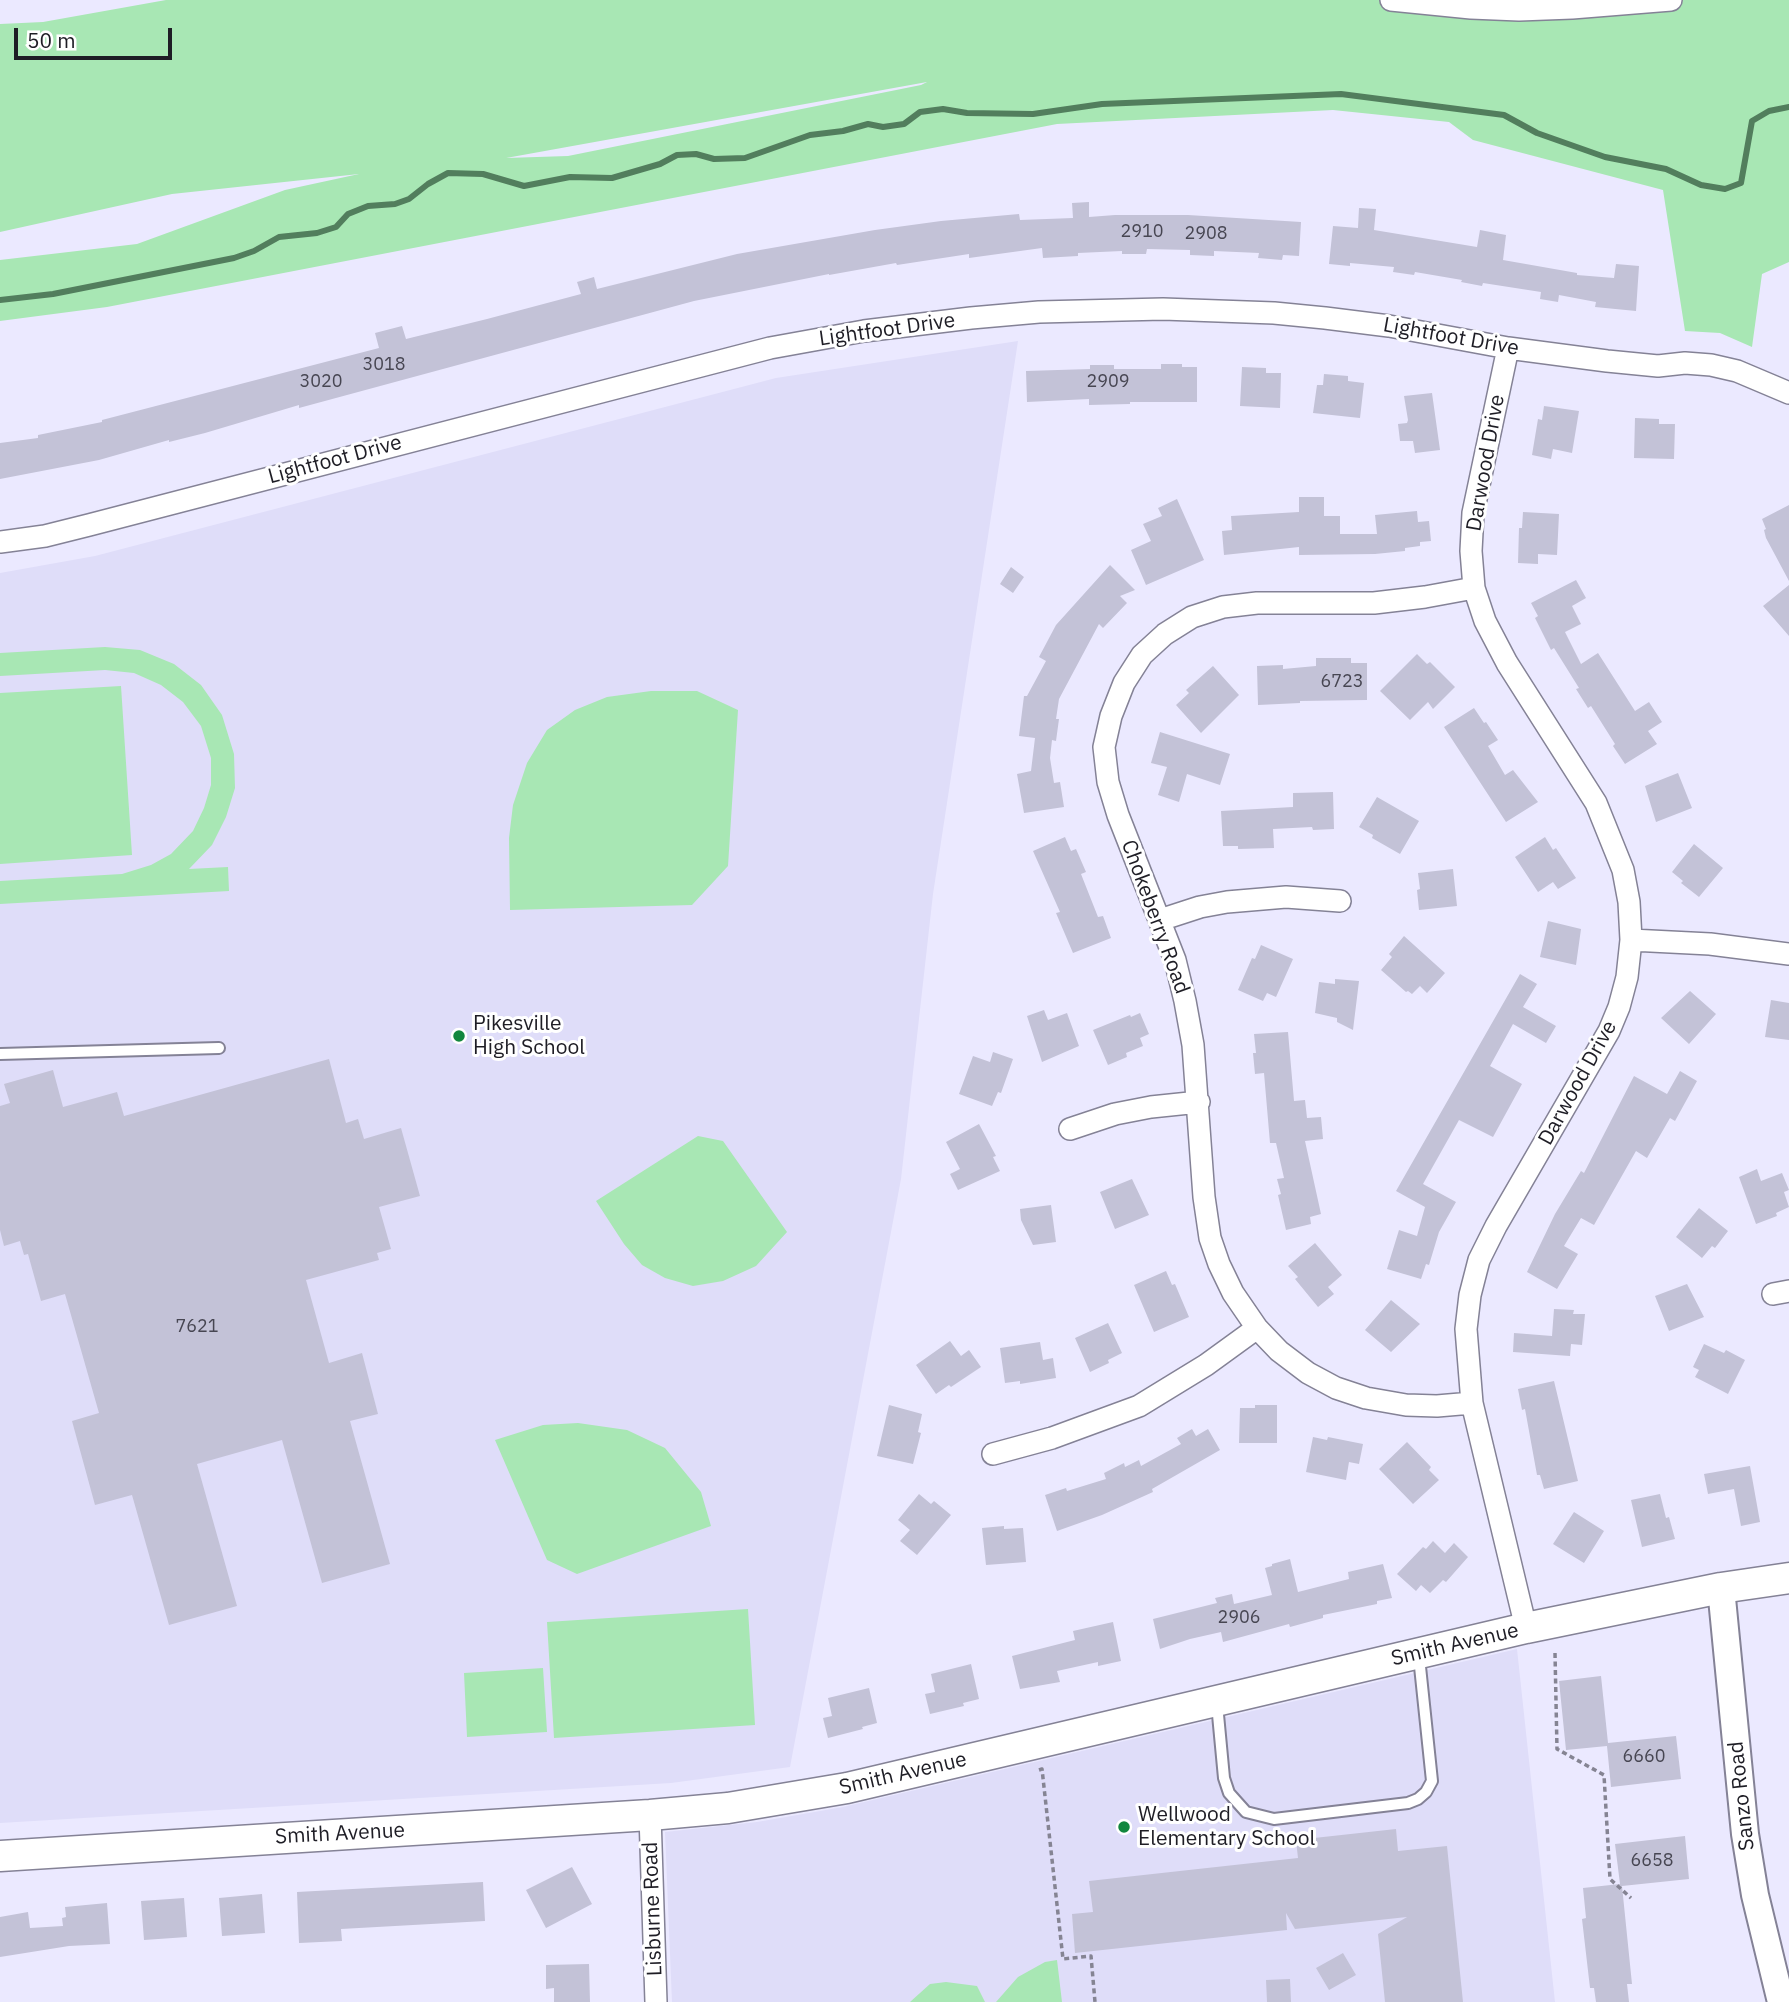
<!DOCTYPE html>
<html>
<head>
<meta charset="utf-8">
<style>
	body { margin:0 }
	#map { position:relative; width:1789px; height:2002px; overflow:hidden; background:#ebe9ff; font-family:"IBM Plex Sans",sans-serif }
	canvas { display:block }
	.scale { position:absolute; left:14px; top:28px; width:158px; height:32px; box-sizing:border-box; border:4px solid #1e1d25; border-top:0; padding-left:9px; font-size:21px; line-height:24px; white-space:nowrap; color:#1e1d25; -webkit-text-stroke:5px #fff; paint-order:stroke }
</style>
</head>
<body>
<div id="map">
<canvas width="1789" height="2002"></canvas>
<div class="scale">50 m</div>
</div>
<script>
const ctx = document.querySelector('canvas').getContext('2d');
ctx.lineJoin = 'round';
function fillPath(path, color) {
  ctx.fillStyle = color;
  ctx.fill(path, 'evenodd');
}
function toPath(rows) {
  const path = new Path2D();
  for (const r of rows) {
    path.moveTo(r[0], r[1]);
    for (let i = 2; i < r.length; i += 2) path.lineTo(r[i], r[i + 1]);
  }
  return path;
}
function strokePath(path, color, width, dash) {
  ctx.strokeStyle = color;
  ctx.lineWidth = width;
  ctx.lineCap = dash ? 'butt' : 'round';
  ctx.setLineDash(dash || []);
  ctx.stroke(path);
}
function write(font, color, halo, rows, align = 'center') {
  ctx.font = font + ' "IBM Plex Sans",sans-serif';
  ctx.lineWidth = 6;
  ctx.setLineDash([]);
  ctx.textBaseline = 'middle';
  ctx.strokeStyle = halo;
  ctx.fillStyle = color;
  for (const [text, x, y, turn = 0] of rows) {
    ctx.save();
    ctx.translate(x, y);
    ctx.rotate((+turn || 0) * Math.PI / 180);
    ctx.textAlign = isNaN(turn) ? turn : align;
    if (halo) ctx.strokeText(text, 0, 0);
    ctx.fillText(text, 0, 0);
    ctx.restore();
  }
}
const built = toPath([
	[1018,341,933,894,901,1179,790,1767,671,1783,0,1823,0,573,95,556,776,378],
	[1517,1649,1555,2002,672,2002,665,1832,757,1822,843,1807]
]);
const green = toPath([
	[166,0,1789,0,1789,262,1762,274,1752,347,1720,333,1685,331,1663,190,1473,140,1449,122,1333,110,1057,124,107,307,0,321,0,260,137,244,285,190,359,174,172,194,0,232,0,24,43,22],
	[927,82,921,85,568,156,506,158],
	[105,647,140,650,174,664,201,685,222,715,234,754,235,788,226,817,212,845,189,869,228,867,229,891,0,904,0,881,122,874,151,865,171,854,193,831,204,808,211,785,211,758,201,726,183,702,161,685,134,673,105,670,0,676,0,653],
	[121,686,132,855,0,864,0,693],
	[697,691,738,710,728,866,692,905,510,910,509,838,513,805,527,763,547,730,575,710,607,697,651,691],
	[698,1136,723,1141,787,1232,756,1266,723,1281,693,1286,665,1278,642,1265,624,1244,596,1201],
	[578,1423,627,1430,665,1448,701,1492,711,1526,577,1574,547,1560,495,1440,543,1425],
	[748,1609,755,1725,554,1738,547,1622],
	[543,1668,547,1732,467,1737,464,1673],
	[1057,1960,1062,2002,996,2002,1018,1977,1045,1962],
	[946,1982,977,1986,985,2002,910,2002,930,1984]
]);
const stream = toPath([
	[0,300,53,294,234,258,254,251,279,237,317,233,336,227,348,214,368,206,395,204,409,199,428,184,448,173,483,174,524,186,570,177,612,178,660,164,677,155,696,154,714,159,745,158,810,135,843,131,868,124,883,127,904,124,920,112,943,109,967,113,1033,114,1102,104,1341,94,1504,115,1537,133,1605,157,1666,169,1701,185,1725,189,1741,183,1752,121,1769,111,1789,107]
]);
const building = toPath([
	[1089,202,1089,217,1115,215,1188,215,1301,222,1299,256,1283,255,1282,260,1258,258,1259,253,1214,251,1214,256,1190,255,1190,250,1147,249,1146,254,1122,254,1122,251,1078,253,1078,256,1043,258,1042,248,969,258,969,254,897,265,896,263,829,275,829,274,694,301,299,408,299,405,205,433,169,442,169,440,99,460,0,479,0,443,38,438,38,435,102,422,102,420,379,348,375,333,402,326,406,339,487,319,581,294,577,282,594,277,597,289,737,254,875,230,941,221,1019,214,1020,220,1073,218,1072,203],
	[1359,208,1376,209,1374,230,1477,247,1480,230,1506,235,1503,260,1577,273,1577,275,1614,278,1616,264,1639,266,1636,311,1595,307,1596,302,1559,295,1558,302,1540,299,1541,292,1483,283,1482,286,1461,282,1462,280,1415,272,1414,275,1393,272,1394,267,1350,263,1350,266,1329,264,1333,226,1358,228],
	[1161,364,1182,364,1182,367,1197,367,1197,402,1130,402,1130,404,1089,405,1089,399,1027,402,1026,371,1090,369,1090,365,1114,365,1114,369,1161,369],
	[1242,367,1266,368,1266,373,1281,373,1280,408,1240,406],
	[1324,374,1348,376,1348,381,1364,383,1360,418,1313,413,1317,385,1323,385],
	[1432,393,1440,450,1415,453,1413,441,1400,441,1398,424,1407,423,1408,420,1404,396],
	[1544,406,1579,411,1572,453,1553,449,1551,459,1532,455,1538,419,1542,420],
	[1635,418,1659,419,1659,424,1675,424,1674,459,1634,458],
	[1299,497,1324,497,1324,516,1340,516,1340,534,1377,534,1375,515,1417,511,1418,522,1429,521,1431,541,1420,542,1420,546,1405,548,1405,551,1375,554,1299,555,1299,547,1224,555,1222,531,1232,530,1231,516,1299,512],
	[1177,499,1204,560,1146,585,1131,550,1151,541,1143,524,1162,516,1158,508],
	[1789,505,1789,581,1766,538,1764,530,1766,529,1762,519],
	[1523,512,1559,514,1557,555,1538,554,1538,564,1518,563,1519,528,1522,528],
	[1110,565,1135,590,1120,596,1127,603,1103,628,1099,624,1059,699,1056,719,1059,719,1056,741,1052,740,1050,758,1054,783,1060,782,1064,807,1024,813,1017,774,1031,771,1035,738,1019,736,1024,696,1027,696,1046,661,1039,657,1056,625],
	[1011,567,1024,577,1013,593,1000,584],
	[1576,580,1586,598,1572,606,1581,624,1565,632,1581,664,1598,653,1635,711,1649,702,1662,722,1648,731,1657,744,1625,764,1613,746,1615,744,1591,706,1588,708,1576,689,1579,688,1554,648,1551,650,1535,618,1538,616,1531,603],
	[1789,585,1789,636,1763,606],
	[1417,654,1427,664,1430,662,1455,687,1433,709,1428,702,1410,720,1380,691],
	[1316,658,1351,658,1351,663,1367,663,1367,700,1300,701,1300,703,1258,705,1257,666,1283,665,1283,669,1316,666],
	[1213,666,1239,695,1201,733,1176,705,1189,693,1186,690],
	[1474,708,1484,723,1486,722,1498,740,1488,746,1505,775,1513,770,1538,802,1506,822,1444,727],
	[1160,732,1230,754,1220,785,1187,774,1179,802,1158,795,1167,767,1151,763],
	[1678,773,1692,808,1656,822,1645,786],
	[1333,792,1334,829,1313,830,1312,827,1273,829,1274,848,1238,849,1238,846,1223,846,1221,811,1293,807,1293,793],
	[1377,797,1419,821,1400,854,1372,838,1373,835,1359,827],
	[1065,837,1071,851,1076,849,1086,872,1081,874,1098,917,1103,916,1111,938,1073,953,1056,913,1060,912,1033,851],
	[1545,837,1553,850,1556,848,1576,878,1558,889,1553,882,1538,892,1515,857],
	[1694,844,1723,868,1699,897,1681,883,1683,881,1672,872],
	[1453,869,1457,906,1419,910,1417,890,1420,889,1418,873],
	[1548,921,1581,929,1576,965,1540,957],
	[1404,936,1445,973,1427,993,1420,986,1412,994,1408,991,1406,992,1381,970,1392,957,1389,954],
	[1261,945,1293,959,1276,997,1267,993,1263,1001,1238,990,1252,958,1255,959],
	[1520,974,1537,984,1523,1007,1556,1026,1546,1043,1513,1024,1490,1066,1522,1084,1493,1137,1459,1120,1423,1184,1456,1202,1439,1232,1429,1265,1426,1264,1421,1279,1387,1269,1399,1230,1417,1236,1425,1207,1396,1191],
	[1335,979,1359,981,1353,1030,1337,1022,1337,1018,1315,1013,1319,982,1335,984],
	[1690,991,1716,1014,1689,1044,1661,1018],
	[1771,1000,1789,1003,1789,1040,1765,1037],
	[1044,1010,1048,1020,1067,1013,1079,1046,1042,1062,1027,1016],
	[1140,1013,1149,1034,1140,1038,1143,1046,1126,1053,1127,1057,1108,1065,1093,1030,1130,1015,1131,1017],
	[1288,1032,1294,1101,1305,1100,1307,1118,1321,1117,1323,1139,1305,1141,1321,1214,1310,1217,1311,1224,1286,1230,1278,1195,1281,1194,1277,1179,1284,1178,1276,1143,1270,1143,1264,1073,1255,1074,1253,1053,1256,1053,1254,1034],
	[993,1052,1013,1059,1001,1093,998,1092,992,1106,959,1094,973,1056,990,1062],
	[329,1059,346,1123,358,1119,364,1139,401,1128,420,1196,379,1207,391,1249,377,1253,379,1260,306,1280,329,1363,362,1353,378,1414,350,1421,390,1564,322,1583,282,1440,197,1464,237,1606,169,1625,132,1495,95,1505,72,1421,99,1413,65,1294,41,1301,28,1254,24,1255,20,1241,4,1246,0,1230,0,1106,10,1103,4,1084,53,1070,63,1107,117,1092,124,1116],
	[1680,1071,1697,1081,1675,1121,1670,1118,1647,1158,1636,1151,1594,1225,1581,1218,1564,1246,1578,1254,1557,1289,1527,1272,1555,1214,1581,1171,1584,1173,1634,1076,1667,1094],
	[979,1124,996,1156,993,1157,1000,1171,958,1190,950,1174,960,1169,946,1142],
	[1757,1169,1761,1181,1782,1173,1789,1190,1784,1192,1789,1207,1776,1213,1777,1216,1756,1224,1739,1177],
	[1132,1179,1149,1215,1115,1229,1100,1192],
	[1051,1205,1056,1242,1033,1245,1021,1220,1020,1209],
	[1699,1208,1728,1231,1715,1248,1712,1246,1702,1258,1676,1237],
	[1315,1243,1342,1275,1328,1287,1334,1294,1318,1307,1295,1279,1298,1277,1288,1266],
	[1166,1271,1172,1285,1175,1284,1189,1317,1154,1332,1134,1285],
	[1687,1284,1704,1317,1669,1331,1655,1296],
	[1391,1300,1420,1324,1391,1352,1365,1330],
	[1554,1309,1574,1310,1573,1314,1585,1314,1582,1345,1571,1344,1570,1356,1513,1352,1514,1333,1552,1336],
	[1108,1323,1122,1353,1108,1360,1109,1363,1090,1372,1075,1338],
	[950,1341,961,1356,969,1350,981,1367,951,1387,949,1385,936,1394,916,1365],
	[1040,1342,1043,1360,1053,1358,1056,1378,1020,1384,1020,1381,1005,1383,1000,1348],
	[1704,1344,1724,1353,1726,1350,1745,1360,1728,1394,1695,1377,1699,1370,1693,1367],
	[1554,1381,1578,1481,1544,1489,1540,1475,1537,1475,1525,1409,1522,1410,1518,1389],
	[889,1405,922,1414,918,1432,921,1433,913,1464,877,1456],
	[1255,1405,1277,1405,1277,1443,1239,1443,1240,1408,1255,1408],
	[1192,1429,1196,1436,1208,1429,1220,1450,1152,1489,1153,1492,1102,1515,1057,1531,1045,1495,1066,1488,1067,1491,1106,1479,1104,1473,1124,1463,1125,1467,1139,1460,1141,1466,1181,1444,1177,1438],
	[1313,1437,1327,1440,1328,1437,1363,1444,1359,1464,1349,1462,1346,1480,1306,1472],
	[1407,1442,1431,1467,1429,1470,1439,1480,1413,1504,1379,1469],
	[1750,1466,1760,1522,1741,1526,1734,1489,1708,1494,1704,1474],
	[919,1494,931,1504,934,1501,951,1515,917,1555,900,1541,910,1530,898,1520],
	[1660,1494,1666,1518,1669,1517,1675,1539,1642,1547,1631,1500],
	[1574,1512,1604,1531,1584,1563,1553,1544],
	[1004,1526,1004,1529,1023,1528,1026,1562,986,1565,982,1528],
	[1433,1541,1445,1553,1454,1543,1468,1557,1446,1582,1443,1580,1430,1593,1421,1585,1416,1591,1397,1574,1423,1547,1426,1549],
	[1290,1559,1298,1592,1349,1579,1348,1572,1383,1564,1392,1598,1377,1601,1377,1604,1323,1615,1323,1618,1290,1627,1289,1624,1223,1642,1221,1632,1190,1639,1160,1649,1153,1619,1217,1603,1215,1598,1232,1594,1234,1604,1272,1595,1265,1568,1272,1566,1272,1564],
	[1113,1622,1121,1661,1098,1666,1098,1662,1057,1671,1060,1682,1020,1689,1012,1656,1075,1640,1073,1631],
	[971,1664,979,1699,963,1703,964,1706,930,1714,925,1694,935,1692,931,1674],
	[1601,1676,1608,1743,1676,1736,1681,1779,1611,1787,1607,1746,1566,1750,1559,1681],
	[869,1688,877,1723,862,1727,863,1729,828,1738,823,1718,832,1716,828,1698],
	[1396,1829,1398,1851,1447,1846,1463,2002,1385,2002,1378,1934,1407,1917,1295,1929,1286,1913,1287,1930,1075,1953,1072,1914,1093,1912,1089,1881,1298,1858,1296,1840],
	[1685,1836,1689,1879,1622,1886,1632,1984,1627,1984,1629,2002,1596,2002,1594,1988,1590,1988,1582,1919,1586,1918,1583,1888,1620,1884,1615,1844],
	[572,1867,592,1904,546,1928,526,1890],
	[483,1882,485,1921,341,1929,342,1941,299,1943,297,1892],
	[262,1894,265,1933,222,1936,219,1898],
	[184,1898,187,1937,144,1940,141,1901],
	[107,1903,110,1944,69,1946,0,1957,0,1917,28,1912,30,1928,63,1926,62,1918,66,1917,65,1907],
	[1343,1953,1356,1975,1329,1990,1316,1968],
	[589,1964,590,2002,554,2002,554,1988,546,1989,546,1965],
	[1290,1979,1291,2002,1267,2002,1266,1980]
]);
const path = toPath([
	[1555,1653,1557,1749,1604,1775,1610,1879,1631,1898],
	[1039,1770,1042,1769,1063,1959,1091,1956,1095,2002]
]);
const service = toPath([
	[0,1054,219,1048],
	[1217,1704,1224,1778,1229,1793,1246,1812,1274,1819,1408,1803,1418,1799,1426,1792,1432,1781,1419,1657]
]);
const minor = toPath([
	[1391,0,1471,8,1519,10,1572,8,1671,0],
	[1508,348,1473,513,1471,551,1474,588,1485,621,1507,663,1596,803,1623,870,1629,902,1631,940,1627,977,1619,1007,1609,1031,1496,1226,1479,1260,1470,1295,1466,1329,1472,1403,1526,1628],
	[0,542,45,536,89,525,770,348,864,331,971,318,1039,312,1163,309,1274,313,1325,318,1389,326,1508,348,1607,361,1658,366,1685,363,1711,365,1737,371,1789,393],
	[1160,920,1200,907,1227,902,1286,897,1340,901],
	[1631,940,1710,944,1789,954],
	[1070,1129,1115,1114,1151,1107,1199,1102],
	[1773,1294,1789,1291],
	[1472,1403,1437,1406,1406,1405,1366,1398,1336,1388,1308,1373,1279,1351,1257,1328,1233,1293,1219,1264,1210,1238,1204,1197,1193,1045,1185,1001,1175,960,1118,815,1108,782,1104,747,1111,716,1124,683,1142,655,1165,634,1192,617,1223,607,1257,603,1374,603,1425,597,1474,588],
	[993,1454,1052,1438,1139,1406,1206,1365,1257,1328],
	[650,1815,656,2002]
]);
const tertiary = toPath([
	[1721,1588,1745,1834,1755,1895,1781,2002]
]);
const secondary = toPath([
	[0,1856,650,1815,728,1808,847,1788,1526,1628,1721,1588,1789,1578]
]);
const markers = [
	[459,1036,7,"#12863e"],
	[1124,1827,7,"#12863e"]
];
const numberNames = [
	["2910",1142,232],
	["2908",1206,234],
	["3018",384,365],
	["3020",321,382],
	["2909",1108,382],
	["6723",1342,682],
	["7621",197,1327],
	["2906",1239,1618],
	["6660",1644,1757],
	["6658",1652,1861]
];
const streetNames = [
	["Lightfoot Drive",887,330,-8],
	["Lightfoot Drive",1451,337,10],
	["Lightfoot Drive",335,460,-15],
	["Darwood Drive",1486,463,-80],
	["Chokeberry Road",1155,917,70],
	["Darwood Drive",1578,1083,-61],
	["Smith Avenue",1455,1645,-13],
	["Smith Avenue",903,1774,-13],
	["Sanzo Road",1742,1796,-96],
	["Smith Avenue",340,1834,-3],
	["Lisburne Road",653,1909,-92]
];
const poiNames = [
	["Pikesville",473,1024],
	["High School",473,1048],
	["Wellwood",1138,1815],
	["Elementary School",1138,1839]
];
fillPath(built, '#dfddf9');
fillPath(green, '#a8e7b4');
strokePath(stream, '#527e5d', 6);
fillPath(building, '#c3c2d7');
strokePath(service, '#848296', 14);
strokePath(minor, '#848296', 24);
strokePath(tertiary, '#848296', 30);
strokePath(secondary, '#848296', 33);
strokePath(path, '#858493', 3.5, [5, 3.5]);
strokePath(service, '#fff', 10);
strokePath(minor, '#fff', 21);
strokePath(tertiary, '#fff', 26);
strokePath(secondary, '#fff', 30);
for (const [x, y, r, color] of markers) {
  const dot = new Path2D();
  dot.arc(x, y, r, 0, 2 * Math.PI);
  ctx.fillStyle = color;
  ctx.fill(dot);
  strokePath(dot, '#fff', 2.5);
}
write('18px', '#474652', null, numberNames);
write('21px', '#1e1d25', '#fff', streetNames);
write('21px', '#1e1d25', '#fff', poiNames, 'left');
</script>
</body>
</html>
